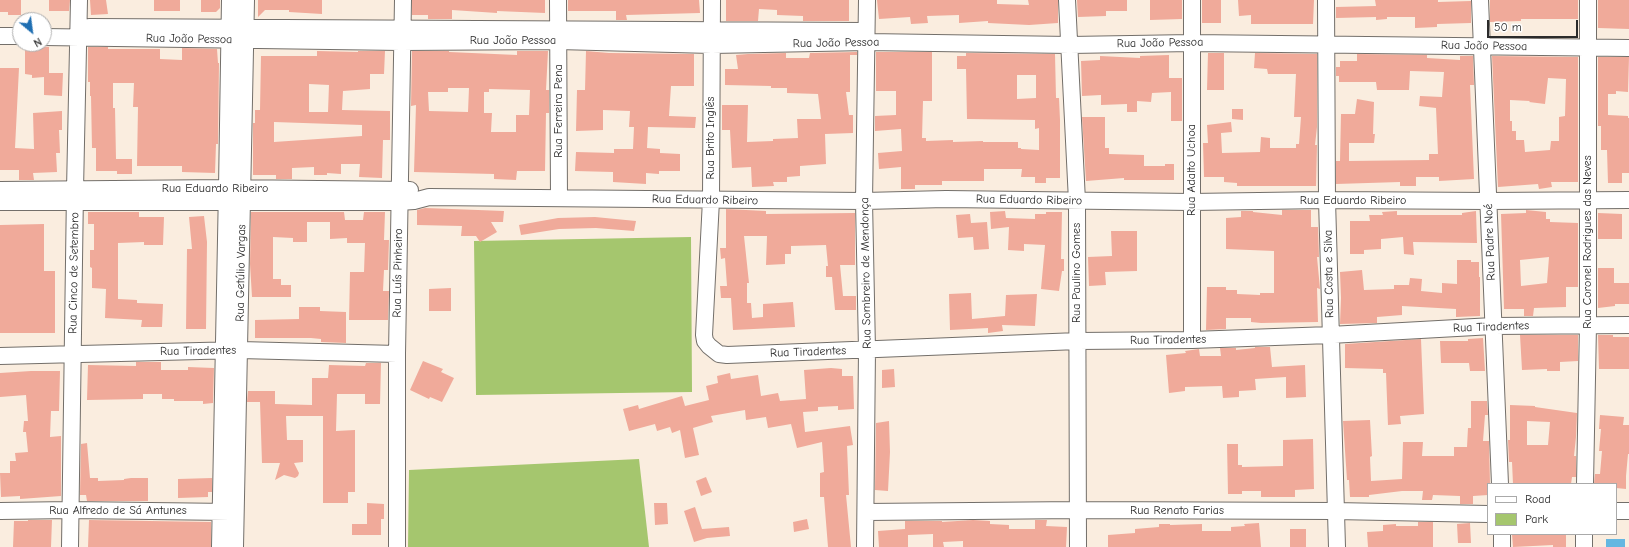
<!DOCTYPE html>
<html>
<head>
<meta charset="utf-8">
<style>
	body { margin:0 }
	#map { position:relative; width:1629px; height:547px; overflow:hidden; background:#faeddf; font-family:"Comic Neue",sans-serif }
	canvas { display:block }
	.legend { position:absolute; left:1487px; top:483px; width:130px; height:52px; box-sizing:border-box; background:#fff; border:1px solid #aaa; margin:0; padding:5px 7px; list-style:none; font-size:12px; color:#2b2b2b }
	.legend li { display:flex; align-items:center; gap:8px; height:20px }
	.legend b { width:20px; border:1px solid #aaa }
	.north { position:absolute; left:12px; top:12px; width:40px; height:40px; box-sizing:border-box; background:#fff; border:1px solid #aaa; border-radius:50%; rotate:151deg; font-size:11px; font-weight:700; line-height:16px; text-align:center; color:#2b2b2b }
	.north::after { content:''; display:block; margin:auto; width:14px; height:18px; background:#1f6fb2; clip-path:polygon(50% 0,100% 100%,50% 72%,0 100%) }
	.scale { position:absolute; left:1487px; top:20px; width:91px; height:18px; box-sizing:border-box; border:2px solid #2b2b2b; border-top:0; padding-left:5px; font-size:12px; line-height:14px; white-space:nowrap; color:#2b2b2b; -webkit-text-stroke:3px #fff; paint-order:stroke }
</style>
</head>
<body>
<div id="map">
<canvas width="1629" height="547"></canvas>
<ul class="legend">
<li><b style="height:5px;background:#fff"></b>Road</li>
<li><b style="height:11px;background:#a5c66e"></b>Park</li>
</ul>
<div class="north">N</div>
<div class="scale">50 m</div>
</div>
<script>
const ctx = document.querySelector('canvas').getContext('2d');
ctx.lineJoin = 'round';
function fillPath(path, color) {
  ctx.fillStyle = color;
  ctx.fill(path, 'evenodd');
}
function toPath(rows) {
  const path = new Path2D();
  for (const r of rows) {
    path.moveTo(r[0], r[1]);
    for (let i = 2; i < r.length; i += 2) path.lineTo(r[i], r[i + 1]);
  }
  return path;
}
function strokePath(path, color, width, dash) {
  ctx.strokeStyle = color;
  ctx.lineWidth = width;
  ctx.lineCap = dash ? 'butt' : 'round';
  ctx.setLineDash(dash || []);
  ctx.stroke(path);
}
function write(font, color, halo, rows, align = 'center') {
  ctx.font = font + ' "Comic Neue",sans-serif';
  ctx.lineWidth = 3.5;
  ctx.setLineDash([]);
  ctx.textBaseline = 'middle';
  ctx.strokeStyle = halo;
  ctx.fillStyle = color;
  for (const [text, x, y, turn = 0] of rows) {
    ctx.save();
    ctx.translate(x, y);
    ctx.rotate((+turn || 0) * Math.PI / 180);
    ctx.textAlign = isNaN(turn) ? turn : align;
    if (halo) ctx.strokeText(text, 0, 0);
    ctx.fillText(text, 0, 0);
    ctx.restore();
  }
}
const green = toPath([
	[691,237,692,392,476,395,474,241],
	[639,459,649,547,408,547,409,470]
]);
const water = toPath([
	[1606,539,1625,539,1625,547,1606,547]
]);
const building = toPath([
	[0,0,21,0,21,15,8,15,8,12,0,12],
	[49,0,70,0,69,11,49,11],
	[90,0,106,0,108,14,91,15],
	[154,0,180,0,180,11,154,11],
	[201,0,220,0,220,8,216,12,201,12],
	[258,0,322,0,322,14,289,12,289,10,265,10,258,17],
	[412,0,545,0,545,13,497,11,497,13,452,10,452,19,428,19,428,15,412,15],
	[568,0,699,0,700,13,626,15,627,20,616,20,616,11,568,11],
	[726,0,849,0,849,21,803,21,803,16,777,15,777,10,759,9,758,21,726,21],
	[877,0,997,0,997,4,1029,5,1028,0,1058,0,1058,23,1029,25,988,23,988,21,959,23,959,15,927,16,928,23,911,24,910,17,879,19],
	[1077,0,1127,0,1127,11,1106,11,1106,16,1078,17],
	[1150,0,1182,0,1182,19,1150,20],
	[1202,0,1221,0,1221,23,1202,23],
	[1238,0,1314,0,1313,24,1251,24,1251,15,1239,16],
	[1375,0,1438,0,1438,2,1471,1,1471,23,1437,24,1437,27,1415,28,1415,17,1387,17,1387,19,1376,20,1376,17,1336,18,1336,7,1376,6],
	[1490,0,1578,0,1578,19,1521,19,1521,21,1490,22],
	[1598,0,1629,0,1629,29,1598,28],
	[25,45,49,47,49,73,63,73,62,96,44,95,44,77,32,78,32,75,25,74],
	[88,47,108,47,108,49,160,49,160,59,182,60,182,48,217,49,218,63,219,63,218,144,216,144,215,173,182,172,182,166,137,166,138,107,133,107,134,83,113,83,113,108,115,108,116,159,132,159,132,174,117,174,117,171,96,171,96,148,92,148,91,96,90,96,90,82,88,82],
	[317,51,358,52,358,51,385,51,384,74,370,74,370,89,343,91,342,110,390,111,390,140,383,140,382,178,359,177,360,164,341,164,341,174,327,173,327,175,314,175,314,167,292,168,292,179,276,179,276,175,253,175,253,123,255,123,255,110,260,110,261,56,317,56],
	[309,84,329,85,328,112,309,112],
	[274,122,362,125,362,136,274,142],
	[412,51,449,51,449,52,517,55,517,51,548,51,546,90,549,90,549,113,546,113,545,171,517,171,516,180,494,179,494,174,414,172,416,105,411,106],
	[448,88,469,88,468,112,429,111,428,92,448,92],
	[489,89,530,90,529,115,516,115,516,132,491,132,492,113,484,113,484,92,489,92],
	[586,51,609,53,694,54,694,86,671,86,669,116,696,117,695,128,648,127,647,148,660,149,660,153,680,154,680,171,659,171,659,174,646,173,646,184,613,182,613,172,575,171,576,152,614,153,614,149,633,149,634,127,629,127,630,111,603,110,603,130,576,131,577,90,585,90],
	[857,52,857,55,850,55,850,92,846,92,849,115,853,115,853,133,825,134,826,164,800,166,800,176,787,177,787,182,773,182,774,186,752,187,751,167,732,168,730,130,722,130,722,105,748,105,747,142,773,141,773,139,798,138,797,119,821,119,818,94,787,93,787,88,771,88,771,86,725,85,725,69,738,69,736,55,748,54,786,53,786,58,809,58,810,53],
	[876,52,932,52,932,101,923,101,922,138,926,138,926,141,953,140,953,142,983,141,983,142,1018,142,1018,148,1021,148,1021,149,1039,150,1039,128,1035,129,1035,120,967,119,966,69,957,69,957,56,966,56,966,53,1055,54,1056,98,1059,98,1060,120,1060,178,1046,178,1046,183,1035,183,1035,177,1021,177,1022,169,984,169,984,181,942,181,942,185,915,185,915,189,901,189,901,167,879,169,878,153,902,151,901,129,875,131,875,116,896,115,896,91,876,91],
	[1017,75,1036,75,1036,98,1017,99],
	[1208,53,1224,53,1224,90,1207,90],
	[1255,53,1317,54,1317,127,1315,145,1317,145,1316,186,1237,186,1237,183,1224,182,1224,177,1204,177,1203,143,1208,143,1207,125,1231,122,1232,132,1221,133,1222,153,1260,152,1261,137,1270,138,1270,148,1296,148,1296,144,1299,144,1301,117,1294,117,1296,74,1268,74,1267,69,1254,68],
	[1357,54,1427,55,1427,58,1460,60,1460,56,1473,56,1474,85,1470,85,1474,179,1439,181,1439,177,1416,177,1416,186,1400,186,1400,182,1336,184,1336,161,1340,161,1341,114,1355,114,1357,99,1374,102,1373,134,1375,134,1374,143,1349,143,1349,161,1429,160,1429,154,1438,154,1436,108,1419,106,1420,96,1442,97,1444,72,1410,71,1409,90,1377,90,1376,82,1339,82,1339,76,1336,76,1336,67,1340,67,1340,61,1357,61],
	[1169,55,1169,78,1182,78,1182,121,1171,121,1171,92,1152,93,1151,102,1137,101,1137,112,1127,112,1127,104,1101,105,1101,95,1082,96,1081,61,1100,60,1100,56,1140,58,1140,56],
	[1492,56,1578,57,1578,182,1551,182,1552,187,1539,189,1538,184,1498,187],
	[1548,78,1566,79,1565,116,1559,117,1559,141,1551,141,1550,150,1525,152,1524,140,1516,140,1516,131,1512,131,1512,121,1510,121,1510,100,1530,101,1529,102,1545,104],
	[1598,57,1629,57,1628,92,1616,91,1616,94,1608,94,1608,115,1628,116,1628,118,1629,118,1629,173,1622,173,1622,183,1608,183,1607,150,1601,150,1601,126,1598,126],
	[0,68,19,68,15,148,34,149,33,113,62,111,62,130,59,130,60,153,56,153,57,172,33,173,34,180,19,180,19,170,0,170],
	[1232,109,1243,109,1243,120,1232,119],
	[1082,117,1105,117,1105,148,1109,148,1109,154,1144,155,1144,166,1165,166,1165,164,1174,164,1174,180,1124,180,1124,178,1086,181],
	[425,208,504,211,503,222,491,222,497,232,480,242,476,236,461,236,462,226,417,225,417,210],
	[726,209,766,211,766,214,855,213,855,265,840,265,843,296,856,296,856,310,835,310,832,277,826,277,826,266,828,266,826,245,791,246,791,254,785,254,785,264,766,265,767,236,744,236,749,283,747,283,747,303,751,303,752,318,763,317,763,304,793,302,795,327,733,330,731,298,721,298,720,286,727,286,725,258,721,259,720,248,726,248],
	[1282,210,1311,210,1311,227,1318,227,1319,257,1317,257,1320,289,1317,288,1318,322,1261,323,1251,322,1251,318,1226,318,1226,329,1206,330,1207,287,1226,287,1226,290,1237,290,1237,294,1260,295,1260,293,1274,293,1274,251,1226,249,1226,218,1241,217,1241,211,1253,211,1253,212,1282,215],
	[1526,210,1546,212,1546,219,1550,219,1550,222,1578,223,1578,287,1566,287,1566,307,1534,308,1533,316,1524,316,1524,309,1504,309,1501,214,1526,213],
	[1549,257,1547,283,1521,286,1520,260],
	[1005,211,1006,218,1035,219,1035,214,1046,214,1046,212,1062,212,1061,259,1064,259,1064,271,1062,271,1059,291,1041,289,1045,245,1024,244,1024,251,1008,250,1009,227,991,229,990,212],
	[1397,211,1397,215,1462,215,1462,213,1476,211,1477,243,1413,242,1414,255,1404,254,1403,237,1381,239,1381,249,1364,250,1364,254,1350,254,1350,221,1370,221,1369,215,1383,215,1382,212],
	[88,212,139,212,139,217,164,217,163,245,144,245,144,242,118,243,118,299,137,300,137,303,163,304,162,327,141,327,142,320,105,318,106,289,92,288,92,268,90,267,90,250,94,250,94,224,88,224],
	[251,212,344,212,345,220,363,220,364,212,385,212,384,240,389,240,388,270,384,270,383,291,389,291,388,320,349,320,350,272,364,272,365,243,347,243,347,238,330,239,330,222,307,222,307,242,293,242,293,238,273,237,273,279,281,279,281,285,291,285,291,297,252,297,250,264],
	[1598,213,1622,214,1622,239,1598,239],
	[970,214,971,223,987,222,989,249,974,250,973,237,958,238,956,215],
	[204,216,207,242,206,329,186,329,187,249,192,249,189,217],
	[595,217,636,221,634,231,596,228,559,229,521,235,519,225,558,218],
	[44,224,44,271,55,271,55,333,0,333,0,225],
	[1111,231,1137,231,1137,271,1105,272,1106,285,1089,286,1088,257,1112,256],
	[1457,260,1471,260,1471,262,1479,262,1479,277,1480,277,1480,316,1456,317,1456,309,1402,306,1402,315,1377,317,1377,323,1340,324,1341,298,1340,272,1362,270,1364,290,1394,289,1394,285,1409,285,1410,278,1422,279,1421,291,1442,293,1442,283,1457,284],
	[1598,268,1614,268,1614,283,1629,283,1629,304,1615,304,1615,306,1598,308],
	[451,288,451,311,429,311,429,289],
	[971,293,972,319,1005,316,1006,295,1037,294,1035,326,1002,325,1003,331,988,333,988,328,950,330,949,294],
	[299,307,320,307,320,311,346,312,346,343,321,342,321,339,311,338,255,338,255,320,299,319],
	[1520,335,1578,335,1578,361,1560,362,1560,371,1547,371,1547,369,1522,370],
	[1598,335,1613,335,1613,337,1629,337,1629,369,1599,369],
	[1483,338,1485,371,1470,371,1469,363,1441,363,1440,341,1468,341,1468,339],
	[1421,339,1424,414,1400,416,1401,424,1388,425,1386,373,1383,373,1383,369,1345,368,1345,344],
	[1255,347,1270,347,1272,367,1305,365,1306,397,1286,398,1286,377,1255,379,1256,390,1239,391,1239,397,1223,398,1222,386,1185,387,1185,391,1169,393,1166,355,1186,353,1185,351,1199,349,1200,356,1221,356,1220,348,1236,348,1236,350,1255,348],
	[423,361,443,369,441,372,454,378,442,402,430,397,429,399,410,390],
	[136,362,161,362,161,370,188,370,188,367,214,368,213,403,203,404,203,401,174,401,174,399,162,399,162,394,143,394,143,399,87,400,88,365,136,366],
	[366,363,381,363,380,404,365,404,365,394,337,394,336,431,355,430,355,492,348,492,348,503,323,503,323,416,286,416,287,440,303,440,303,462,294,463,299,473,298,476,295,478,284,475,275,480,280,463,262,463,260,402,247,402,248,391,275,391,275,404,312,405,312,378,328,378,329,365,365,366],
	[831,368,842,369,842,376,853,376,854,409,838,410,838,406,818,407,818,411,803,412,805,432,850,426,853,445,847,446,849,495,846,495,851,547,828,547,824,497,820,497,820,473,824,472,822,442,797,448,791,424,768,428,766,417,746,420,745,410,711,416,713,422,693,428,699,455,685,458,680,430,672,433,670,427,657,431,655,424,629,431,623,409,638,405,639,409,682,396,685,406,709,400,706,386,718,383,717,376,730,373,731,379,758,375,761,396,778,393,780,401,806,399,804,370],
	[894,369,895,387,882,388,882,370],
	[31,371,60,371,59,411,51,411,50,437,61,436,61,496,20,499,20,496,1,497,0,473,10,473,10,461,16,461,15,453,28,452,26,432,23,432,24,421,28,421,26,395,0,397,0,373],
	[1471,401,1487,401,1488,415,1485,415,1483,441,1489,441,1490,484,1488,484,1488,495,1473,496,1473,504,1460,504,1460,496,1433,495,1432,500,1422,500,1423,491,1402,491,1369,495,1369,497,1350,497,1349,480,1347,480,1343,421,1370,420,1372,456,1370,457,1371,481,1402,479,1403,442,1423,442,1422,456,1454,456,1454,447,1467,447,1468,428,1471,428],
	[1510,405,1535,406,1535,407,1577,413,1576,437,1574,456,1576,456,1576,477,1572,477,1571,484,1513,484,1512,462,1509,462,1508,440,1510,440],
	[1527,421,1550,422,1548,445,1527,445],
	[1600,415,1624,417,1623,425,1629,425,1629,454,1628,454,1626,476,1626,489,1616,488,1616,484,1594,484,1595,474,1600,474,1602,451,1599,451,1601,429,1599,429],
	[889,421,890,452,888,491,875,490,876,423],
	[1313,439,1314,489,1295,490,1295,497,1261,497,1261,491,1242,491,1242,494,1228,494,1227,444,1238,444,1238,465,1242,465,1242,467,1283,466,1283,440],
	[87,443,90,478,98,478,98,481,124,480,124,479,131,478,148,478,148,501,87,501,86,495,80,495,81,444],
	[706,477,712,492,701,496,696,481],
	[212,478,212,492,208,492,208,497,178,498,178,479],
	[367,503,384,504,384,519,381,519,381,535,352,535,352,524,367,524],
	[654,503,667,503,668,524,655,525],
	[695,507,702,529,729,527,730,536,707,538,694,542,684,511],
	[807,519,809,529,794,532,793,522],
	[28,520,52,520,51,547,13,547,14,521,28,521],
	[89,520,211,522,211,547,88,547],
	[973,520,990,521,990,524,1009,525,1009,529,1035,529,1035,520,1047,520,1046,526,1067,527,1066,547,963,547,963,541,943,542,944,547,933,547,933,534,908,535,908,547,879,547,878,531,905,529,905,521,942,521,942,522],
	[1418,522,1433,522,1433,547,1368,547,1367,532,1383,531,1383,525,1396,524,1396,526,1418,526],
	[1259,523,1261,547,1108,547,1108,535,1135,533,1135,529,1159,527,1159,524,1170,524,1170,525,1202,524,1202,531,1231,531,1231,527,1245,526,1244,524],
	[1470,523,1471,543,1458,543,1457,524],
	[1290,529,1306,529,1306,547,1290,547],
	[1512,534,1566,534,1566,547,1553,547,1553,545,1513,547]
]);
const minor = toPath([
	[558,0,559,198],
	[712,0,711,200,704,335,705,341,709,346,719,354,727,355,1078,341,1192,340,1330,335,1493,326,1629,325],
	[1067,0,1077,201,1078,547],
	[1192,0,1192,340],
	[1326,0,1327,200,1337,547],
	[1480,0,1500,484],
	[89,27,864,31],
	[0,36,20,36],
	[44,37,401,42,558,41,712,45,867,42,1070,45,1192,43,1629,48],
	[0,190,227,188,410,190],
	[0,202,399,202,414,201,429,197,864,201,946,199,1191,202,1327,200,1489,201,1629,200],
	[0,356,240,350,397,354],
	[1585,484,1588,325,1588,0],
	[0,511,71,510,230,512],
	[1616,511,1629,511],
	[866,512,1078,510,1335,511,1488,514],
	[1502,534,1502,547],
	[70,547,75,190,79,0],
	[220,547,227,188,230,0],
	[235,547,246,0],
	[397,547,397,354,403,0],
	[865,547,867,350,864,201,867,0],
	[1584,547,1584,534]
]);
const streetNames = [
	["Rua João Pessoa",189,39,1],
	["Rua João Pessoa",513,41],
	["Rua João Pessoa",836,43,-1],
	["Rua João Pessoa",1160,43,-1],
	["Rua João Pessoa",1484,46,1],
	["Rua Ferreira Pena",559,111,-90],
	["Rua Brito Inglês",711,138,-90],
	["Rua Adalto Uchoa",1192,170,-90],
	["Rua Eduardo Ribeiro",215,189],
	["Rua Eduardo Ribeiro",705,200,1],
	["Rua Eduardo Ribeiro",1029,200,1],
	["Rua Eduardo Ribeiro",1353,201],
	["Rua Padre Noé",1490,242,-92],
	["Rua Coronel Rodrigues das Neves",1588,242,-90],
	["Rua Cinco de Setembro",74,273,-89],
	["Rua Getúlio Vargas",241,273,-89],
	["Rua Luís Pinheiro",398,273,-89],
	["Rua Sombreiro de Mendonça",866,273,-91],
	["Rua Paulino Gomes",1077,273,-90],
	["Rua Costa e Silva",1329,274,-91],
	["Rua Tiradentes",1491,327,-2],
	["Rua Tiradentes",1168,340,-1],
	["Rua Tiradentes",198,351,-1],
	["Rua Tiradentes",808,352,-2],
	["Rua Alfredo de Sá Antunes",118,511],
	["Rua Renato Farias",1177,511]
];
fillPath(green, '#a5c66e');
fillPath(water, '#65b7e1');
fillPath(building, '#f0aa9a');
strokePath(minor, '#736f6a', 18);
strokePath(minor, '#fff', 16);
write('12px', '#2b2b2b', '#fff', streetNames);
</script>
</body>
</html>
